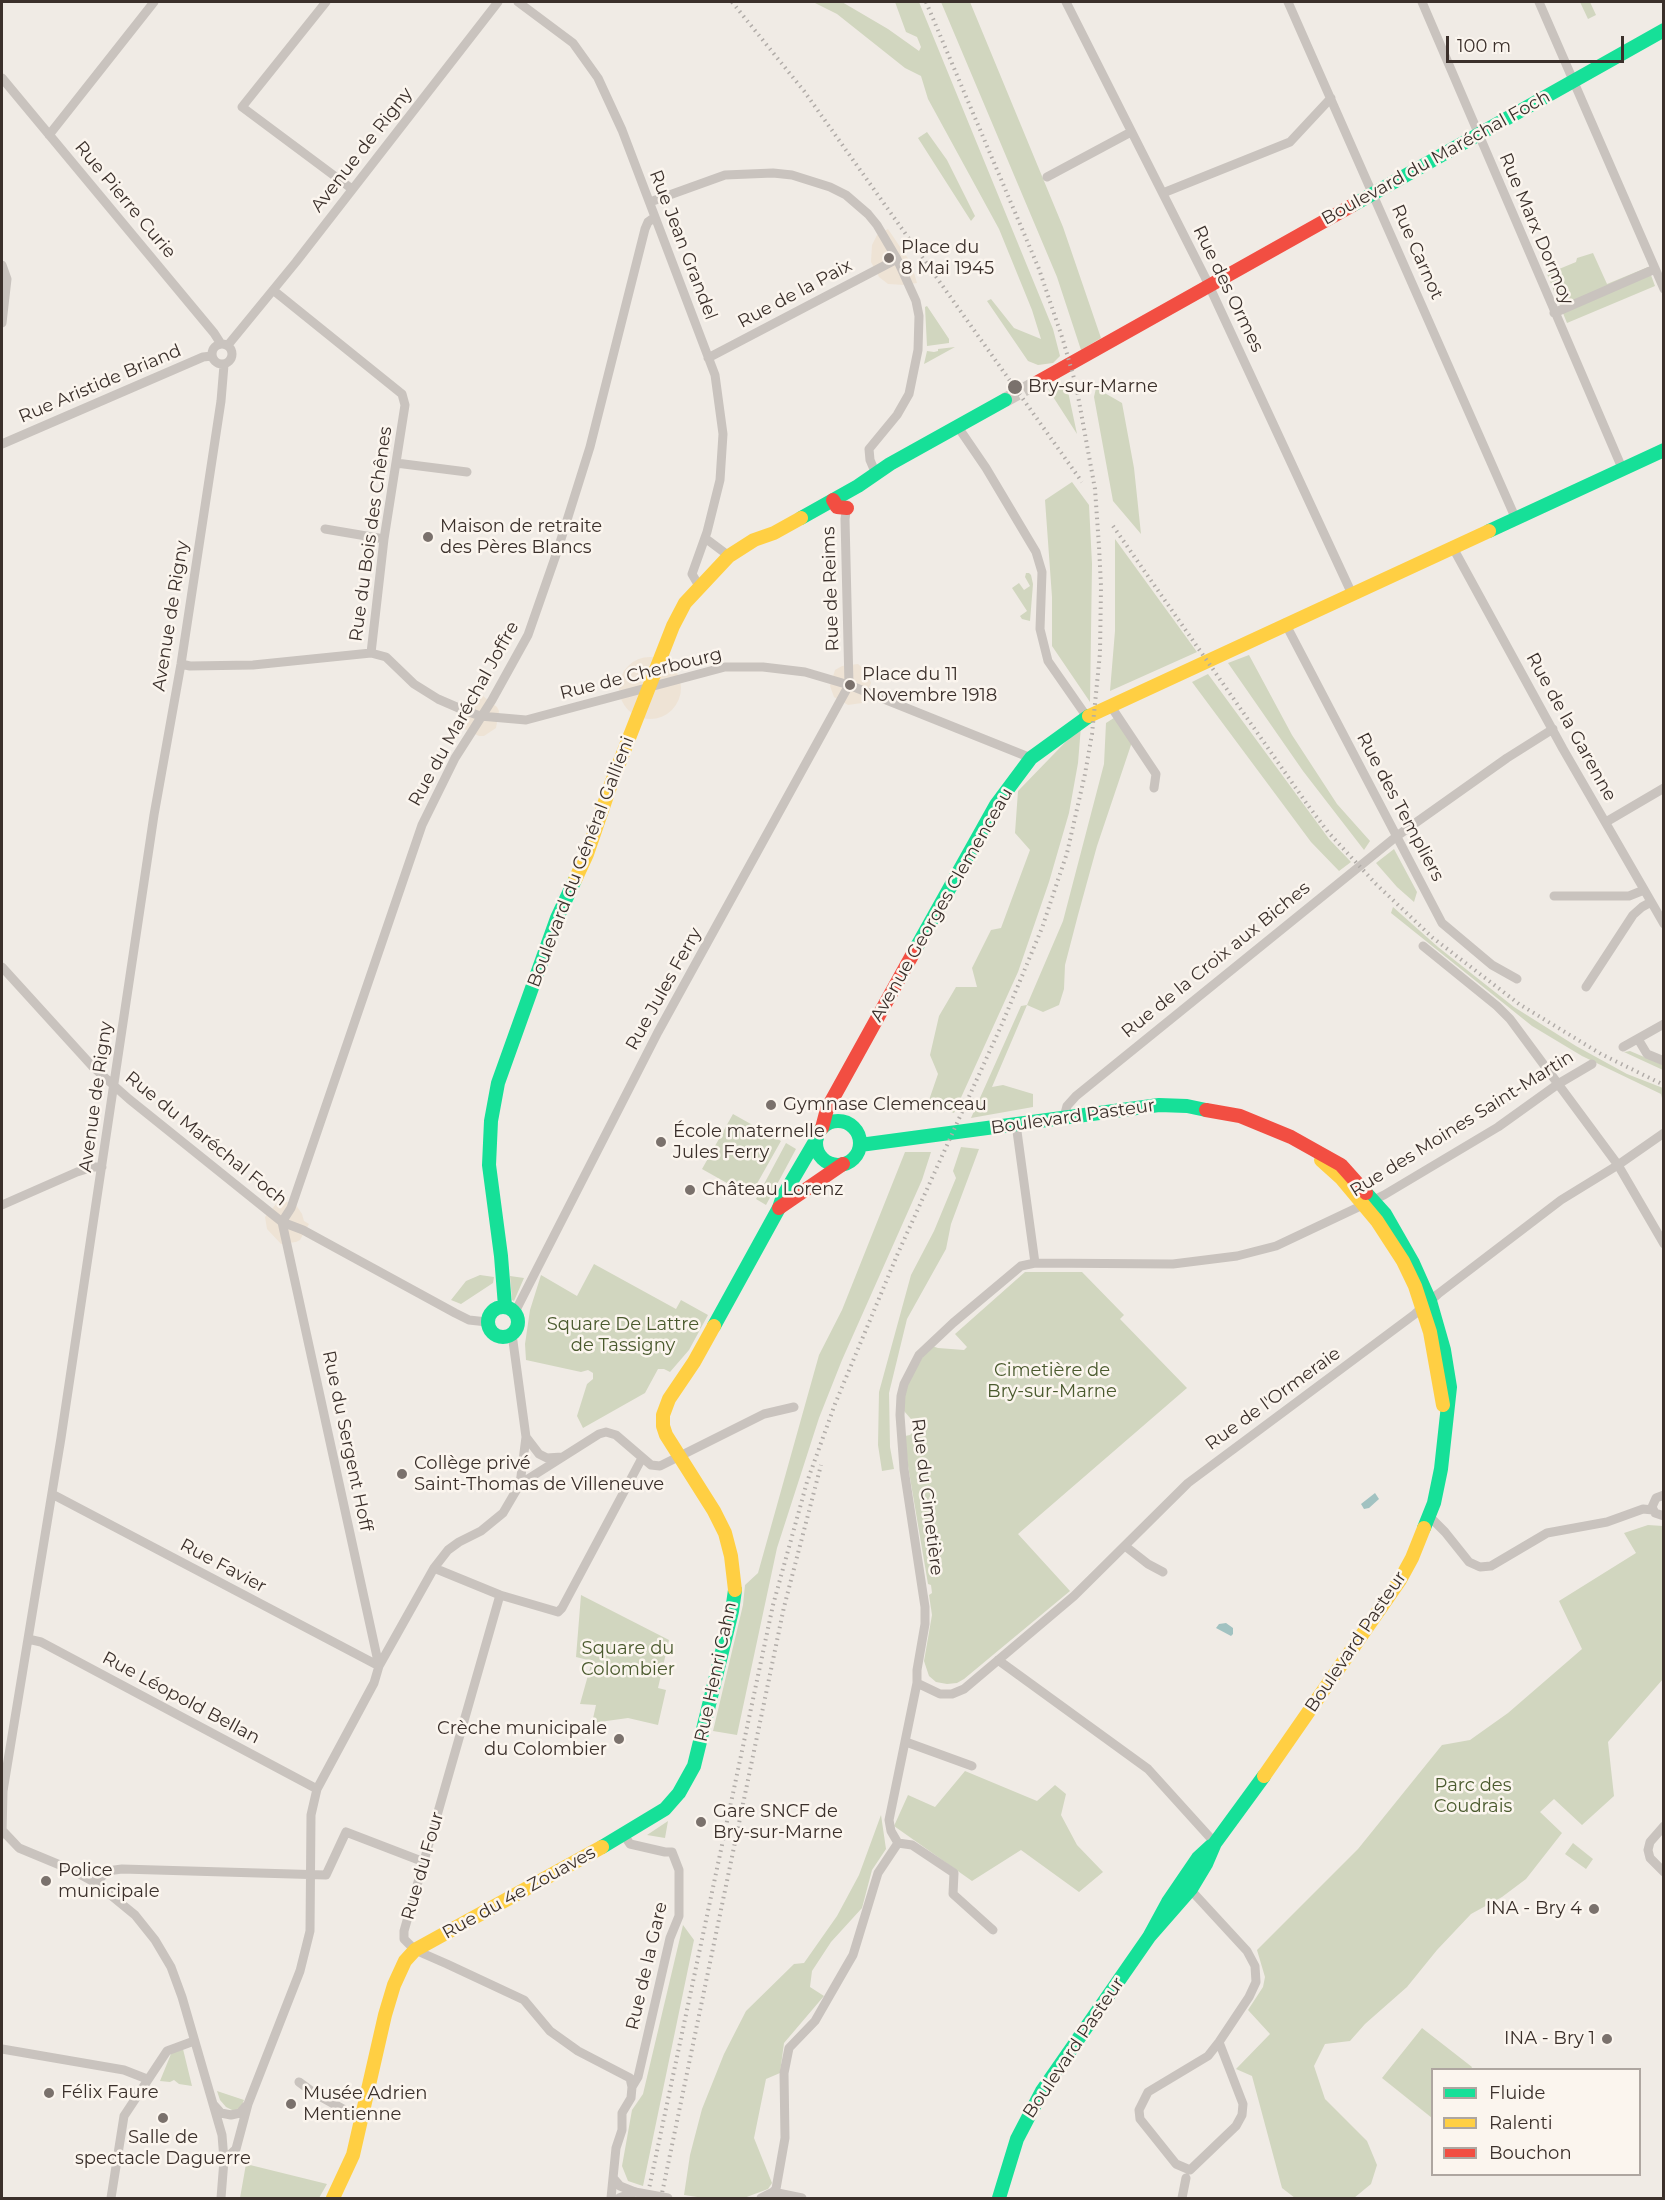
<!DOCTYPE html>
<html>
<head>
<meta charset="utf-8">
<style>
	body { margin:0 }
	#map { position:relative; width:1665px; height:2200px; overflow:hidden; background:#f0ebe5; font-family:Montserrat,sans-serif }
	canvas { display:block }
	.frame { position:absolute; inset:0; border:3px solid #3b302b; pointer-events:none }
	.legend { position:absolute; left:1431px; top:2068px; width:210px; height:108px; box-sizing:border-box; background:#fbf5ee; border:2px solid #aea6a0; margin:0; padding:8px 10px; list-style:none; font-size:18px; color:#3b302b }
	.legend li { display:flex; align-items:center; gap:12px; height:30px }
	.legend b { width:30px; border:2px solid #aea6a0 }
	.scale { position:absolute; left:1446px; top:36px; width:178px; height:27px; box-sizing:border-box; border:3px solid #3b302b; border-top:0; padding-left:8px; font-size:18px; line-height:21px; white-space:nowrap; color:#3b302b; -webkit-text-stroke:4px #fbf5ee; paint-order:stroke }
</style>
</head>
<body>
<div id="map">
<canvas width="1665" height="2200"></canvas>
<div class="frame"></div>
<ul class="legend">
<li><b style="height:8px;background:#16e098"></b>Fluide</li>
<li><b style="height:8px;background:#ffcf43"></b>Ralenti</li>
<li><b style="height:8px;background:#f24e42"></b>Bouchon</li>
</ul>
<div class="scale">100 m</div>
</div>
<script>
const ctx = document.querySelector('canvas').getContext('2d');
ctx.lineJoin = 'round';
function fillPath(path, color) {
  ctx.fillStyle = color;
  ctx.fill(path, 'evenodd');
}
function toPath(rows) {
  const path = new Path2D();
  for (const r of rows) {
    if (r.length === 3) {
      path.moveTo(r[0] + r[2], r[1]);
      path.arc(r[0], r[1], r[2], 0, 2 * Math.PI);
      continue;
    }
    path.moveTo(r[0], r[1]);
    for (let i = 2; i < r.length; i += 2) path.lineTo(r[i], r[i + 1]);
  }
  return path;
}
function strokePath(path, color, width, dash) {
  ctx.strokeStyle = color;
  ctx.lineWidth = width;
  ctx.lineCap = dash ? 'butt' : 'round';
  ctx.setLineDash(dash || []);
  ctx.stroke(path);
}
function write(font, color, halo, rows, align = 'center') {
  ctx.font = font + ' Montserrat,sans-serif';
  ctx.lineWidth = 5;
  ctx.setLineDash([]);
  ctx.textBaseline = 'middle';
  ctx.strokeStyle = halo;
  ctx.fillStyle = color;
  for (const [text, x, y, turn = 0] of rows) {
    ctx.save();
    ctx.translate(x, y);
    ctx.rotate((+turn || 0) * Math.PI / 180);
    ctx.textAlign = isNaN(turn) ? turn : align;
    if (halo) ctx.strokeText(text, 0, 0);
    ctx.fillText(text, 0, 0);
    ctx.restore();
  }
}
const green = toPath([
	[813,2,842,2,888,29,919,51,921,47,917,37,906,32,895,2,919,2,1053,329,1060,356,1053,363,1038,365,1028,361,987,301,991,299,1014,328,1041,339,1032,310,999,229,928,99,921,76,905,68,837,14],
	[941,2,970,2,1063,227,1101,338,1081,350,1057,277],
	[1580,2,1590,2,1596,15,1588,19],
	[927,132,947,160,975,216,971,221,918,138],
	[1593,253,1607,284,1648,267,1655,286,1567,323,1547,274,1576,262,1577,258],
	[927,306,949,339,949,343,927,346,925,307],
	[955,347,926,363,924,364,927,351,934,352,938,351,938,349],
	[1066,382,1077,434,1048,389],
	[1096,388,1122,403,1134,468,1141,534,1113,501,1094,397],
	[1072,482,1089,505,1092,564,1090,702,1052,646,1052,597,1045,500],
	[1115,539,1197,652,1110,691,1115,631],
	[1026,573,1029,573,1031,575,1033,584,1030,621,1022,619,1020,616,1027,611,1012,588,1019,583,1024,590,1030,586,1025,577],
	[1249,655,1292,735,1337,804,1370,841,1364,850,1303,771,1228,663],
	[1208,674,1329,839,1351,862,1339,871,1311,842,1192,682],
	[1117,716,1132,742,1097,846,1078,915,1065,965,1064,989,1059,1005,1043,1012,1027,1005,992,1087,1003,1085,1033,1094,1033,1107,971,1118,1021,1006,1027,1005,1063,921,1104,764,1106,723],
	[1081,726,1078,763,1069,813,1049,882,1018,972,954,1113,928,1103,938,1074,930,1055,939,1016,956,987,977,987,972,968,991,930,1001,928,1030,850,1015,833,1018,791],
	[1394,849,1417,892,1414,902,1397,887,1376,863],
	[1393,907,1438,947,1514,1007,1576,1046,1627,1074,1663,1088,1663,1102,1661,1094,1582,1056,1532,1026,1391,913],
	[1630,1051,1663,1065,1663,1070,1624,1052],
	[733,1114,781,1141,750,1196,702,1169],
	[786,1143,796,1149,766,1205,756,1199],
	[961,1147,979,1149,951,1224,946,1249,907,1319,889,1393,890,1447,894,1469,882,1471,878,1445,879,1392,911,1275,934,1231,956,1178,953,1171],
	[905,1152,931,1152,922,1180,842,1360,819,1418,777,1548,737,1735,713,1731,743,1605,745,1585,758,1573,819,1355,842,1310],
	[594,1264,676,1309,681,1300,708,1315,689,1350,670,1372,664,1369,658,1369,645,1393,583,1428,577,1416,587,1384,593,1379,593,1373,588,1370,581,1372,526,1360,525,1344,530,1310,541,1275,577,1296],
	[1025,1272,1082,1272,1124,1315,1120,1319,1187,1388,1018,1534,1070,1591,964,1679,957,1683,947,1684,936,1682,929,1676,924,1661,932,1615,929,1595,932,1593,931,1585,928,1584,908,1466,905,1436,910,1435,918,1427,904,1411,904,1391,929,1345,938,1348,964,1350,967,1347,955,1334],
	[480,1275,494,1277,493,1283,461,1304,451,1300,466,1281],
	[510,1276,524,1278,514,1301,512,1300],
	[1648,1525,1663,1526,1663,1679,1608,1742,1614,1796,1582,1825,1554,1799,1540,1812,1562,1833,1526,1879,1502,1897,1471,1914,1437,1950,1407,1987,1365,2024,1350,2041,1325,2044,1314,2066,1325,2099,1367,2141,1377,2165,1371,2184,1354,2198,1295,2198,1282,2188,1252,2076,1236,2069,1270,2034,1248,2010,1263,1987,1265,1977,1257,1950,1358,1849,1442,1745,1470,1740,1508,1713,1582,1649,1559,1601,1636,1553,1624,1533],
	[581,1595,669,1640,658,1688,666,1690,658,1725,628,1718,592,1723,596,1705,580,1704,592,1661,576,1657],
	[965,1771,1037,1801,1055,1785,1066,1794,1061,1815,1077,1845,1103,1872,1079,1892,1021,1850,972,1881,894,1826,908,1795,935,1807],
	[881,1815,886,1849,872,1870,862,1908,831,1942,812,1971,810,1987,824,1996,784,2043,780,2073,766,2079,754,2138,772,2183,768,2189,744,2198,704,2198,684,2195,690,2155,702,2109,724,2054,746,2011,794,1964,804,1963,837,1916,859,1875],
	[668,1821,665,1838,647,1835],
	[1573,1843,1593,1859,1586,1869,1565,1854],
	[683,1925,694,1940,643,2186,628,2181,622,2166,632,2110,643,2094],
	[1422,2028,1472,2067,1471,2069,1432,2070,1432,2118,1382,2078],
	[175,2044,182,2045,192,2086,179,2084,174,2080,170,2082,160,2081],
	[217,2091,244,2100,241,2107,234,2111,226,2107,220,2100],
	[246,2164,327,2184,319,2198,240,2198]
]);
const plaza = toPath([
	[888,229,911,263,917,283,905,285,888,284,879,277,871,262,872,245,877,235],
	[650,688,31],
	[858,664,866,671,871,683,862,703,848,705,834,697,830,686,835,670,842,666],
	[478,696,483,696,497,707,499,711,496,728,484,736,479,736,462,728,460,720,466,702],
	[284,1201,296,1205,302,1214,304,1221,309,1224,300,1240,296,1242,281,1244,267,1229,265,1217,277,1203]
]);
const water = toPath([
	[1375,1493,1379,1499,1369,1508,1364,1509,1361,1504],
	[1226,1623,1233,1628,1233,1634,1231,1636,1216,1628,1219,1624]
]);
const secondaryTunnel = toPath([
	[1005,400,1036,383]
]);
const street = toPath([
	[326,2,242,107,352,189],
	[518,2,573,43,598,78,622,130,715,375,723,434,720,480,707,532,692,574,699,586],
	[1066,2,1205,277,1352,594],
	[1288,2,1515,517],
	[1422,2,1622,468],
	[1539,2,1664,289],
	[2,78,214,333,221,344],
	[49,135,154,2],
	[1047,177,1131,132],
	[1163,193,1290,142,1331,98],
	[650,202,725,175,773,173,792,175,830,187,846,195,868,214,877,225,897,259,916,301,919,316,918,350,909,394,897,415,869,449,870,460,876,474],
	[2,265,7,279,2,323],
	[273,290,402,394,405,405,384,539,371,653],
	[1554,313,1655,269],
	[222,354,10],
	[228,345,296,262,498,2],
	[708,358,897,259],
	[958,427,986,468,1036,552,1042,572,1040,629,1048,661,1087,717],
	[2,444,203,357,212,356],
	[396,463,467,472],
	[325,529,384,539],
	[705,538,729,556],
	[1452,546,1563,749,1664,924],
	[1285,623,1442,923,1492,965,1517,979],
	[181,664,190,666,253,665,371,653,386,657,414,684,438,699,461,709,480,716,526,720,725,667,763,667,805,672,849,685,1031,758],
	[1110,705,1156,774,1154,788],
	[1606,822,1664,788],
	[1554,896,1629,896,1644,890],
	[1423,946,1497,1006,1510,1019,1618,1165,1664,1244],
	[2,967,93,1067,129,1099,282,1222,303,1230,455,1313,469,1320,487,1322],
	[1586,987,1633,915,1642,907,1651,902],
	[1638,1039,1647,1054,1664,1061],
	[1623,1047,1664,1024],
	[1064,1117,1067,1106,1076,1096,1397,836,1507,758,1553,729],
	[1016,1124,1035,1263],
	[2,1205,77,1172,93,1167,102,1167],
	[282,1222,291,1208,422,825,455,758,492,700,528,635,557,552,590,447,645,229,648,222,655,217],
	[282,1222,379,1666],
	[515,1312,658,1032,849,685,845,519,847,505],
	[512,1334,526,1437,520,1484],
	[526,1437,539,1454,547,1458,562,1457],
	[52,1494,379,1666],
	[1664,1495,1656,1498,1652,1507,1655,1513,1664,1516],
	[1429,1516,1445,1532,1469,1562,1480,1567,1491,1566,1547,1533,1607,1522,1643,1509,1653,1510],
	[1125,1546,1148,1564,1163,1572],
	[434,1568,500,1595,558,1612,562,1608,642,1458],
	[500,1595,404,1931,404,1939,415,1950,447,1964,524,2000,550,2031,578,2051,630,2078,632,2087,631,2098,622,2113,622,2130,616,2148,611,2198],
	[28,1639,41,1642,317,1789],
	[998,1660,1148,1769,1215,1843],
	[917,1683,940,1694,952,1694,964,1689,1074,1596,1188,1483,1415,1314,1438,1294,1561,1200,1618,1165,1664,1133],
	[906,1742,972,1766],
	[1664,1826,1650,1842,1648,1850,1650,1858,1664,1872],
	[2,1830,19,1848,72,1870,96,1883,135,1915,155,1940,171,1967,182,1997,222,2135,224,2160,221,2198],
	[2,1834,3,1791,61,1438,154,815,181,664,221,401,224,365],
	[624,1835,630,1844,665,1852,672,1852,679,1870,679,1916,670,1938,638,2077,632,2087],
	[898,1843,912,1845,954,1873,953,1894,993,1930],
	[96,1883,107,1871,122,1869,326,1875,346,1832,424,1862],
	[1188,1887,1247,1951,1255,1966,1256,1982,1249,1997,1219,2042,1208,2056,1148,2092,1139,2110,1140,2119,1176,2164,1190,2170,1236,2126,1242,2115,1243,2104,1219,2042],
	[2,2049,124,2070,147,2079],
	[299,2082,314,2093,361,2119],
	[213,2104,221,2113,231,2115,240,2113,246,2106],
	[224,2160,236,2149,248,2104,300,1971,310,1931,311,1815,317,1789,374,1683,379,1666,434,1568,448,1550,459,1542,481,1531,503,1513,520,1484,599,1434,606,1432,616,1435,651,1465,660,1466,764,1414,794,1407],
	[614,2179,620,2186,635,2192],
	[773,2192,776,2189,785,2138,784,2073,789,2048,815,2021,846,1967,853,1955,878,1873,898,1843,891,1831,889,1820,917,1683,917,1670,925,1624,925,1607,904,1469,900,1415,901,1396,904,1384,919,1355,953,1323,1021,1266,1035,1263,1173,1264,1237,1256,1276,1246,1384,1195,1498,1127,1558,1084,1592,1064],
	[111,2198,124,2116,167,2051,194,2041],
	[619,2198,635,2192],
	[761,2198,773,2192,802,2198],
	[1182,2198,1186,2178]
]);
const fast = toPath([
	[1353,205,1664,30],
	[801,518,858,486,890,464,1005,400],
	[1489,531,1664,450],
	[915,950,996,805,1031,758,1089,716],
	[838,1143,22],
	[860,1145,1159,1105,1187,1106,1206,1110],
	[1366,1193,1385,1214,1413,1263,1430,1301,1444,1350,1450,1387,1441,1469,1434,1503,1424,1528],
	[505,1306,501,1256,489,1165,491,1121,498,1083,557,918,575,880],
	[503,1322,15],
	[714,1326,779,1208,783,1196,817,1138],
	[602,1847,665,1809,679,1793,694,1766,732,1611,735,1590],
	[1149,1937,1191,1889,1206,1864,1215,1843,1264,1776],
	[999,2198,1017,2139,1042,2091,1149,1937,1168,1902,1198,1858,1211,1846]
]);
const slow = toPath([
	[1089,716,1489,531],
	[575,880,587,854,611,784,673,626,685,603,729,556,754,540,774,533,801,518],
	[1321,1160,1341,1178,1377,1221,1403,1261,1415,1286,1430,1332,1443,1405],
	[714,1326,694,1362,669,1399,663,1415,663,1426,666,1435,714,1511,725,1533,731,1556,735,1590],
	[1264,1776,1400,1580,1412,1558,1424,1528],
	[333,2198,353,2155,385,2015,394,1985,405,1961,415,1950,602,1847]
]);
const jam = toPath([
	[1036,383,1353,205],
	[833,500,837,507,847,508],
	[1206,1110,1240,1116,1291,1137,1341,1165,1366,1193],
	[822,1128,827,1109,915,950],
	[779,1208,843,1164]
]);
const rail = toPath([
	[732,2,804,91,1082,482],
	[1113,526,1307,804,1328,832,1376,884,1433,938,1519,1004,1601,1054,1664,1085],
	[647,2198,773,1605,807,1482,835,1404,898,1253,1002,1024,1042,928,1067,853,1085,774,1092,734,1100,653,1101,586,1099,546,1095,489,1076,385,1063,340,1039,269,926,2],
	[661,2198,784,1607,821,1465]
]);
const streetBridge = toPath([
	[635,2192,668,2198]
]);
const markers = [
	[889,258,6,"#7a716c"],
	[1015,387,8,"#7a716c"],
	[428,537,6,"#7a716c"],
	[850,685,6,"#7a716c"],
	[771,1105,6,"#7a716c"],
	[661,1142,6,"#7a716c"],
	[690,1190,6,"#7a716c"],
	[402,1474,6,"#7a716c"],
	[619,1739,6,"#7a716c"],
	[701,1822,6,"#7a716c"],
	[46,1881,6,"#7a716c"],
	[1594,1909,6,"#7a716c"],
	[1607,2039,6,"#7a716c"],
	[49,2093,6,"#7a716c"],
	[291,2104,6,"#7a716c"],
	[163,2118,6,"#7a716c"]
];
const streetNames = [
	["Avenue de Rigny",362,150,-52],
	["Boulevard du Maréchal Foch",1436,158,-29],
	["Rue Pierre Curie",125,200,50],
	["Rue Marx Dormoy",1536,229,67],
	["Rue Jean Grandel",683,245,69],
	["Rue Carnot",1417,252,66],
	["Rue des Ormes",1228,289,64],
	["Rue de la Paix",795,294,-28],
	["Rue Aristide Briand",100,384,-23],
	["Rue du Bois des Chênes",371,534,-82],
	["Rue de Reims",831,589,-92],
	["Avenue de Rigny",171,616,-81],
	["Rue de Cherbourg",641,674,-14],
	["Rue du Maréchal Joffre",464,714,-61],
	["Rue de la Garenne",1571,727,61],
	["Rue des Templiers",1400,807,62],
	["Boulevard du Général Gallieni",581,862,-69],
	["Avenue Georges Clemenceau",942,905,-60],
	["Rue de la Croix aux Biches",1216,960,-39],
	["Rue Jules Ferry",664,989,-61],
	["Avenue de Rigny",96,1097,-82],
	["Boulevard Pasteur",1073,1117,-8],
	["Rue des Moines Saint-Martin",1462,1124,-32],
	["Rue du Maréchal Foch",206,1139,39],
	["Rue de l'Ormeraie",1273,1399,-36],
	["Rue du Sergent Hoff",347,1441,78],
	["Rue du Cimetière",927,1497,83],
	["Rue Favier",223,1566,28],
	["Boulevard Pasteur",1356,1642,-56],
	["Rue Henri Cahn",716,1672,-78],
	["Rue Léopold Bellan",181,1698,28],
	["Rue du Four",423,1866,-74],
	["Rue du 4e Zouaves",519,1893,-29],
	["Rue de la Gare",647,1966,-77],
	["Boulevard Pasteur",1074,2048,-56]
];
const poiNames = [
	["Place du",901,248],
	["8 Mai 1945",901,269],
	["Bry-sur-Marne",1028,387],
	["Maison de retraite",440,527],
	["des Pères Blancs",440,548],
	["Place du 11",862,675],
	["Novembre 1918",862,696],
	["Gymnase Clemenceau",783,1105],
	["École maternelle",673,1132],
	["Jules Ferry",673,1153],
	["Château Lorenz",702,1190],
	["Collège privé",414,1464],
	["Saint-Thomas de Villeneuve",414,1485],
	["Crèche municipale",607,1729,"right"],
	["du Colombier",607,1750,"right"],
	["Gare SNCF de",713,1812],
	["Bry-sur-Marne",713,1833],
	["Police",58,1871],
	["municipale",58,1892],
	["INA - Bry 4",1582,1909,"right"],
	["INA - Bry 1",1595,2039,"right"],
	["Félix Faure",61,2093],
	["Musée Adrien",303,2094],
	["Mentienne",303,2115],
	["Salle de",163,2138,"center"],
	["spectacle Daguerre",163,2159,"center"]
];
const parkNames = [
	["Square De Lattre",623,1325],
	["de Tassigny",623,1346],
	["Cimetière de",1052,1371],
	["Bry-sur-Marne",1052,1392],
	["Square du",628,1649],
	["Colombier",628,1670],
	["Parc des",1473,1786],
	["Coudrais",1473,1807]
];
fillPath(green, '#d1d6bf');
fillPath(plaza, '#eee3d5');
fillPath(water, '#a1c2c1');
strokePath(secondaryTunnel, '#ccc6c0', 14, [14, 7]);
strokePath(street, '#c9c3be', 9);
strokePath(fast, '#16e098', 14);
strokePath(slow, '#ffcf43', 14);
strokePath(jam, '#f24e42', 14);
strokePath(rail, '#b1aca8', 4, [1.5, 4.5]);
strokePath(streetBridge, '#c9c3be', 9);
for (const [x, y, r, color] of markers) {
  const dot = new Path2D();
  dot.arc(x, y, r, 0, 2 * Math.PI);
  ctx.fillStyle = color;
  ctx.fill(dot);
  strokePath(dot, '#fbf5ee', 2);
}
write('18px', '#3b302b', '#fbf5ee', streetNames);
write('18px', '#3b302b', '#fbf5ee', poiNames, 'left');
write('18px', '#4a5a2e', '#fbf5ee', parkNames);
</script>
</body>
</html>
